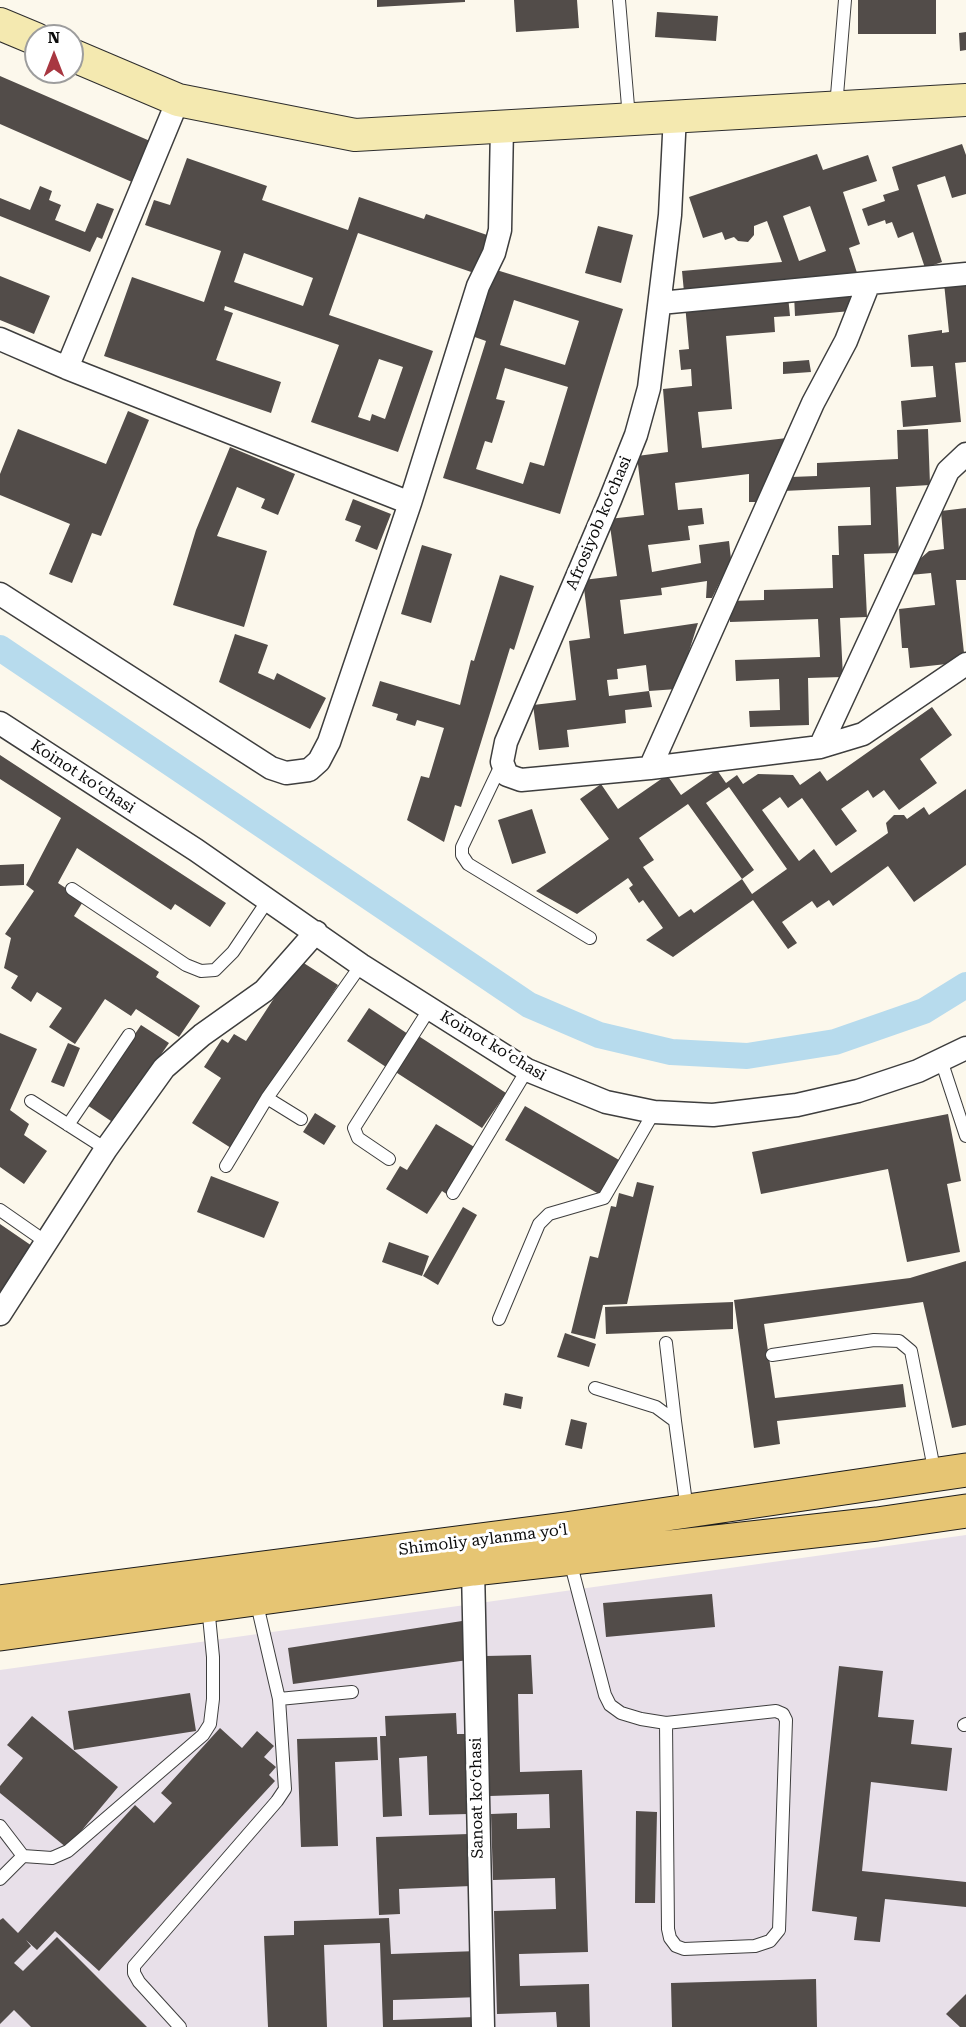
<!DOCTYPE html>
<html>
<head>
<meta charset="utf-8">
<style>
	body { margin:0 }
	#map { position:relative; width:966px; height:2027px; overflow:hidden; background:#fcf8ec; font-family:"Roboto Serif",serif }
	canvas { display:block }
	.north { position:absolute; left:24px; top:24px; width:60px; height:60px; box-sizing:border-box; background:#fff; border:2px solid #9d9d9d; border-radius:50%; rotate:0deg; font-size:16px; font-weight:700; line-height:24px; text-align:center; color:#0b0b0b }
	.north::after { content:''; display:block; margin:auto; width:21px; height:27px; background:#a83741; clip-path:polygon(50% 0,100% 100%,50% 72%,0 100%) }
</style>
</head>
<body>
<div id="map">
<canvas width="966" height="2027"></canvas>
<div class="north">N</div>
</div>
<script>
const ctx = document.querySelector('canvas').getContext('2d');
ctx.lineJoin = 'round';
function fillPath(path, color) {
  ctx.fillStyle = color;
  ctx.fill(path, 'evenodd');
}
function toPath(rows) {
  const path = new Path2D();
  for (const r of rows) {
    path.moveTo(r[0], r[1]);
    for (let i = 2; i < r.length; i += 2) path.lineTo(r[i], r[i + 1]);
  }
  return path;
}
function strokePath(path, color, width, dash) {
  ctx.strokeStyle = color;
  ctx.lineWidth = width;
  ctx.lineCap = dash ? 'butt' : 'round';
  ctx.setLineDash(dash || []);
  ctx.stroke(path);
}
function write(font, color, halo, rows, align = 'center') {
  ctx.font = font + ' "Roboto Serif",serif';
  ctx.lineWidth = 6;
  ctx.setLineDash([]);
  ctx.textBaseline = 'middle';
  ctx.strokeStyle = halo;
  ctx.fillStyle = color;
  for (const [text, x, y, turn = 0] of rows) {
    ctx.save();
    ctx.translate(x, y);
    ctx.rotate((+turn || 0) * Math.PI / 180);
    ctx.textAlign = isNaN(turn) ? turn : align;
    if (halo) ctx.strokeText(text, 0, 0);
    ctx.fillText(text, 0, 0);
    ctx.restore();
  }
}
const industrial = toPath([
	[966,1535,966,2027,0,2027,0,1670]
]);
const canal = toPath([
	[0,648,529,1005,599,1035,671,1052,747,1056,835,1042,924,1011,966,985]
]);
const building = toPath([
	[377,0,465,0,465,2,377,7],
	[514,0,577,0,579,28,516,32],
	[858,0,936,0,936,34,858,34],
	[657,12,718,16,716,41,655,37],
	[966,32,966,50,960,51,959,33],
	[0,76,150,141,132,182,0,124],
	[962,144,966,155,966,194,952,198,945,176,917,185,942,262,925,268,913,232,898,238,892,222,886,224,885,220,868,226,862,209,885,201,883,195,899,190,892,167],
	[817,154,823,170,868,155,877,181,843,192,860,244,849,248,858,276,684,292,682,271,782,262,767,221,754,226,754,235,748,242,738,241,734,237,725,240,722,232,703,238,689,197],
	[810,206,826,251,799,261,783,216],
	[187,158,267,186,262,200,348,230,359,197,424,219,426,214,490,236,477,274,358,233,329,315,433,351,398,452,311,422,339,345,225,306,224,310,233,313,216,360,281,382,271,413,104,356,132,277,204,302,221,251,145,225,154,200,170,205],
	[244,253,313,278,303,306,234,282],
	[379,359,403,367,385,419,372,414,370,421,358,417],
	[40,186,52,191,49,200,61,205,55,220,85,232,97,203,114,209,102,239,97,237,90,252,0,216,0,198,30,210],
	[598,226,633,235,621,283,585,273],
	[490,268,623,309,560,514,443,478,486,341,469,335],
	[514,300,579,321,565,365,500,345],
	[505,368,568,387,544,466,530,462,523,484,476,469,485,441,492,443,505,401,496,399],
	[0,276,50,296,34,334,0,320],
	[966,280,966,362,955,363,961,422,903,427,901,401,936,397,933,366,911,367,908,335,942,330,942,333,949,332,944,283],
	[849,288,851,311,795,316,794,294],
	[788,296,790,316,774,317,775,332,726,336,732,409,698,412,702,448,787,438,763,502,749,502,749,474,675,483,678,510,702,508,704,524,688,526,690,540,648,545,652,572,701,563,699,545,729,541,731,559,712,598,706,598,707,581,661,588,662,595,620,600,624,634,698,623,677,689,649,691,646,665,617,669,618,679,607,680,609,696,649,691,652,707,625,710,626,723,567,730,569,747,539,750,533,705,576,700,569,641,590,638,583,580,617,576,609,519,644,515,637,456,668,452,663,389,692,386,691,369,681,370,679,350,689,349,685,304],
	[809,360,811,372,783,374,783,362],
	[128,411,149,420,101,536,92,533,72,583,49,574,70,524,0,495,0,474,18,429,106,464],
	[928,429,930,485,896,487,899,553,864,554,867,617,840,618,843,677,808,678,809,725,750,727,749,711,780,710,779,679,736,681,735,660,820,657,818,619,730,622,730,601,764,600,764,590,833,588,832,555,839,555,838,526,871,525,870,487,783,491,791,477,817,476,817,463,898,459,897,430],
	[230,447,295,474,278,515,261,508,265,499,237,487,217,536,267,551,244,627,173,605,196,530],
	[353,499,391,514,377,550,355,541,361,526,345,520],
	[966,508,966,580,956,580,965,662,910,668,908,648,902,648,899,609,935,605,931,573,910,575,914,564,929,551,944,549,941,511],
	[422,545,452,554,431,623,401,614],
	[500,575,534,586,514,650,510,648,461,807,455,805,444,842,407,820,421,776,429,778,444,728,417,720,415,726,396,720,398,714,372,706,380,681,460,705,471,660,474,661],
	[235,634,268,645,258,673,274,680,277,673,326,698,310,729,219,682],
	[932,707,952,735,920,759,937,783,899,810,884,790,873,798,868,790,841,809,857,831,836,846,802,798,788,808,780,797,762,810,799,861,814,849,831,873,888,833,886,823,894,815,904,815,907,819,924,807,929,815,966,789,966,865,914,902,888,866,833,906,829,900,817,908,812,901,782,922,797,943,788,949,753,900,673,957,646,940,663,928,643,900,639,903,629,888,633,885,628,878,577,914,536,891,609,839,580,799,601,784,618,809,667,775,681,795,717,770,726,783,737,775,743,784,758,774,793,775,800,785,820,771,827,781],
	[729,787,787,869,752,894,742,879,694,913,691,909,679,917,643,867,654,860,639,838,688,804,742,879,754,870,706,803],
	[0,755,226,903,210,927,175,904,171,910,77,848,58,883,84,900,74,916,159,972,156,977,200,1006,179,1037,136,1009,131,1016,105,999,75,1044,49,1027,62,1008,37,992,31,1002,11,988,18,976,4,968,11,938,5,934,34,891,26,885,61,818,0,779],
	[532,809,546,853,512,864,498,820],
	[24,864,24,885,0,886,0,865],
	[299,960,338,985,231,1148,192,1123,221,1078,204,1067,222,1039,228,1043,234,1034,246,1041],
	[369,1008,411,1036,389,1069,347,1041],
	[141,1025,169,1043,114,1123,87,1105],
	[0,1033,37,1049,10,1110,29,1124,24,1135,47,1151,24,1184,0,1167],
	[417,1035,506,1093,482,1128,394,1071],
	[68,1043,80,1048,64,1087,51,1082],
	[525,1106,619,1160,599,1194,505,1140],
	[315,1113,336,1126,324,1145,303,1132],
	[948,1114,961,1181,947,1184,960,1252,907,1262,888,1169,761,1194,752,1152],
	[436,1124,476,1148,448,1195,442,1191,427,1214,386,1189,400,1166,407,1170],
	[211,1176,279,1202,264,1238,197,1212],
	[637,1182,654,1186,627,1304,603,1305,595,1339,571,1333,590,1256,598,1258,611,1206,616,1207,619,1193,633,1197],
	[463,1207,477,1215,438,1285,423,1276],
	[0,1224,35,1248,0,1297],
	[389,1242,429,1256,422,1276,382,1262],
	[966,1261,966,1425,952,1428,923,1302,764,1324,775,1398,903,1384,906,1407,777,1421,780,1444,754,1448,734,1300,910,1278],
	[733,1302,733,1329,606,1334,605,1307],
	[565,1333,596,1344,589,1367,557,1357],
	[505,1393,523,1397,521,1409,503,1405],
	[571,1419,587,1423,582,1449,565,1445],
	[712,1594,715,1627,606,1637,603,1603],
	[462,1621,468,1660,293,1684,288,1648],
	[531,1655,533,1694,518,1694,520,1772,582,1770,588,1952,519,1954,520,1986,589,1984,590,2027,557,2027,556,2012,497,2014,494,1911,556,1909,555,1878,493,1880,491,1814,517,1813,517,1829,550,1828,549,1794,490,1796,486,1656],
	[839,1666,883,1671,878,1717,914,1720,911,1744,952,1748,947,1791,871,1782,862,1871,966,1882,966,1907,885,1899,880,1942,854,1940,857,1917,812,1911],
	[190,1693,196,1731,74,1750,68,1711],
	[456,1713,457,1734,465,1734,468,1814,429,1815,427,1756,399,1758,402,1816,383,1817,380,1736,386,1736,385,1716],
	[32,1716,118,1787,67,1848,0,1793,0,1786,23,1758,7,1745],
	[220,1728,242,1748,257,1731,274,1746,264,1757,276,1767,269,1775,275,1781,99,1971,55,1931,37,1950,26,1940,31,1946,14,1963,23,1971,57,1937,147,2027,31,2027,14,2010,0,2024,0,1920,3,1918,18,1933,135,1805,154,1823,172,1803,161,1793],
	[377,1737,378,1760,335,1762,338,1846,301,1847,297,1739],
	[636,1811,657,1812,655,1903,635,1903],
	[469,1834,471,1886,399,1889,400,1914,379,1915,376,1837],
	[389,1918,391,1954,478,1951,480,1997,393,2000,393,2020,475,2017,475,2027,383,2027,380,1943,324,1945,327,2027,268,2027,264,1936,294,1935,294,1921],
	[816,1979,817,2027,672,2027,671,1983],
	[966,1994,966,2027,960,2027,946,2014]
]);
const lane = toPath([
	[619,0,629,118],
	[836,107,845,0],
	[502,763,462,847,462,855,468,864,590,938],
	[72,889,186,965,201,971,215,970,233,952,268,900],
	[941,1060,966,1136],
	[267,1098,301,1119],
	[31,1101,106,1149],
	[68,1125,129,1035],
	[389,1159,358,1138,354,1128,430,1008],
	[226,1166,267,1098,361,965],
	[453,1193,527,1070],
	[0,1210,46,1242],
	[499,1319,539,1224,549,1214,604,1198,654,1112],
	[666,1343,675,1421],
	[772,1355,874,1340,899,1341,911,1351,935,1474],
	[595,1388,656,1407,675,1421,687,1510],
	[570,1561,605,1695,610,1705,621,1713,641,1719,666,1723,668,1929,670,1938,676,1946,684,1949,755,1946,770,1941,779,1930,786,1720,783,1714,776,1711,666,1723],
	[279,1699,352,1692],
	[964,1725,966,1724],
	[0,1826,23,1856],
	[0,1879,23,1856,52,1858,68,1851,203,1735,210,1724,213,1699,213,1657,208,1606],
	[180,2027,139,1982,134,1973,134,1966,277,1801,285,1789,279,1699,256,1600]
]);
const street = toPath([
	[675,115,670,215,649,388,636,435,610,500,506,742,502,762,507,775,521,780,650,768,820,747,948,471,966,454],
	[660,303,869,283],
	[0,339,67,368,410,503],
	[67,368,178,100],
	[0,594,271,768,286,773,309,770,319,761,329,742,410,503,478,286,494,253,500,230,502,126],
	[0,723,196,850,361,965,527,1070,606,1102,654,1112,713,1115,797,1105,858,1091,918,1071,966,1048],
	[820,747,863,734,966,664],
	[650,768,813,403,846,341,869,283,966,274],
	[0,1314,106,1149,164,1068,202,1035,264,991,316,932],
	[473,1569,483,2027]
]);
const secondary = toPath([
	[0,24,36,39],
	[72,55,178,100,355,135,966,100]
]);
const primary = toPath([
	[0,1602,565,1529,966,1470],
	[0,1634,473,1569,877,1524,966,1511]
]);
const streetNames = [
	["Afrosiyob koʻchasi",599,523,-67],
	["Koinot koʻchasi",83,777,33],
	["Koinot koʻchasi",493,1046,31],
	["Shimoliy aylanma yoʻl",483,1540,-7],
	["Sanoat koʻchasi",477,1798,-91]
];
fillPath(industrial, '#e8e0e9');
strokePath(canal, '#b7dbed', 26);
fillPath(building, '#524c49');
strokePath(lane, '#3e3e3e', 14);
strokePath(street, '#3e3e3e', 25);
strokePath(secondary, '#2d2d2d', 34);
strokePath(primary, '#1c1c1c', 35);
strokePath(lane, '#fff', 12);
strokePath(street, '#fff', 22);
strokePath(secondary, '#f4e9b0', 32);
strokePath(primary, '#e6c573', 33);
write('16px', '#0b0b0b', '#fff', streetNames);
</script>
</body>
</html>
